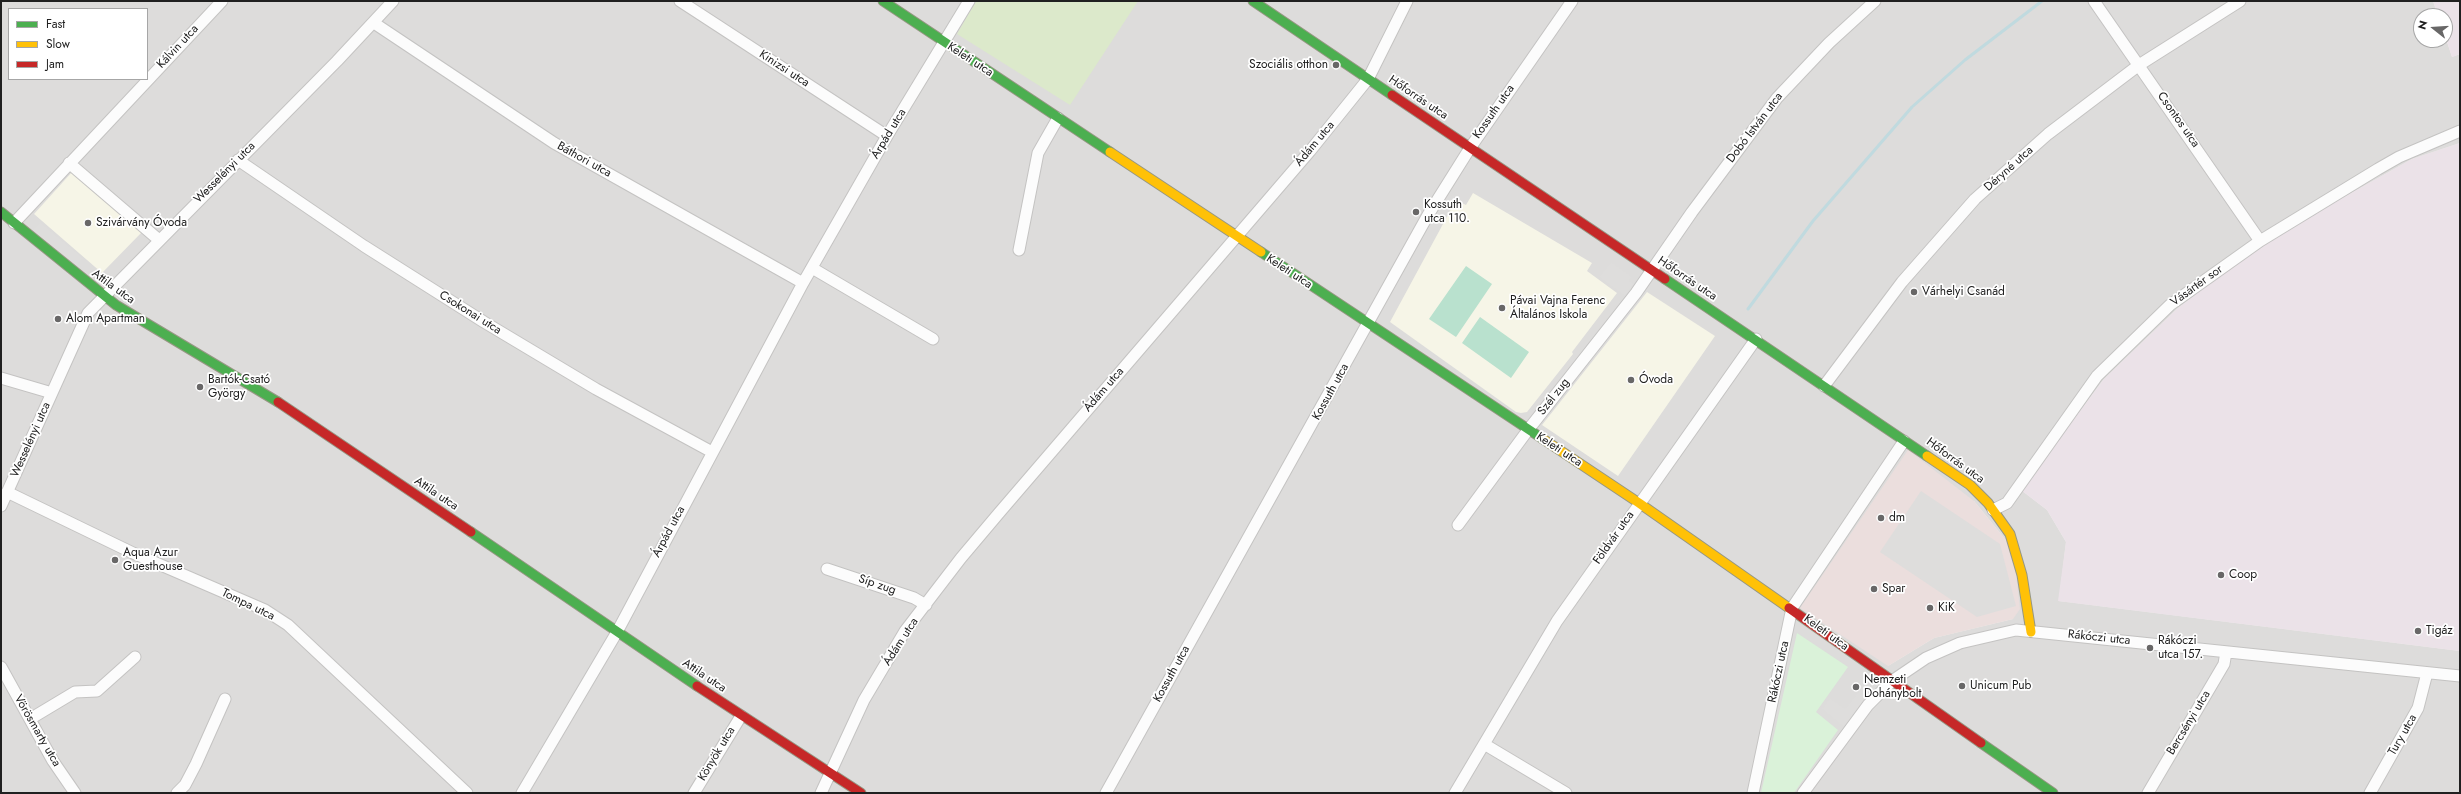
<!DOCTYPE html>
<html>
<head>
<meta charset="utf-8">
<style>
	body { margin:0 }
	#map { position:relative; width:2461px; height:794px; overflow:hidden; background:#eeecea; font-family:Jost,sans-serif }
	canvas { display:block }
	.frame { position:absolute; inset:0; border:2px solid #202020; pointer-events:none }
	.legend { position:absolute; left:8px; top:8px; width:140px; height:72px; box-sizing:border-box; background:#fff; border:1px solid #a6a6a6; margin:0; padding:5px 7px; list-style:none; font-size:12px; color:#202020 }
	.legend li { display:flex; align-items:center; gap:8px; height:20px }
	.legend b { width:20px; border:1px solid #a6a6a6 }
	.north { position:absolute; left:2413px; top:8px; width:40px; height:40px; box-sizing:border-box; background:#fff; border:1px solid #a6a6a6; border-radius:50%; rotate:287deg; font-size:11px; font-weight:700; line-height:16px; text-align:center; color:#202020 }
	.north::after { content:''; display:block; margin:auto; width:14px; height:18px; background:#686767; clip-path:polygon(50% 0,100% 100%,50% 72%,0 100%) }
</style>
</head>
<body>
<div id="map">
<canvas width="2461" height="794"></canvas>
<div class="frame"></div>
<ul class="legend">
<li><b style="height:5px;background:#4caf50"></b>Fast</li>
<li><b style="height:5px;background:#ffc107"></b>Slow</li>
<li><b style="height:5px;background:#c62828"></b>Jam</li>
</ul>
<div class="north">N</div>
</div>
<script>
const ctx = document.querySelector('canvas').getContext('2d');
ctx.lineJoin = 'round';
function fillPath(path, color) {
  ctx.fillStyle = color;
  ctx.fill(path, 'evenodd');
}
function toPath(rows) {
  const path = new Path2D();
  for (const r of rows) {
    path.moveTo(r[0], r[1]);
    for (let i = 2; i < r.length; i += 2) path.lineTo(r[i], r[i + 1]);
  }
  return path;
}
function strokePath(path, color, width, dash) {
  ctx.strokeStyle = color;
  ctx.lineWidth = width;
  ctx.lineCap = dash ? 'butt' : 'round';
  ctx.setLineDash(dash || []);
  ctx.stroke(path);
}
function write(font, color, halo, rows, align = 'center') {
  ctx.font = font + ' Jost,sans-serif';
  ctx.lineWidth = 3.5;
  ctx.setLineDash([]);
  ctx.textBaseline = 'middle';
  ctx.strokeStyle = halo;
  ctx.fillStyle = color;
  for (const [text, x, y, turn = 0] of rows) {
    ctx.save();
    ctx.translate(x, y);
    ctx.rotate((+turn || 0) * Math.PI / 180);
    ctx.textAlign = isNaN(turn) ? turn : align;
    if (halo) ctx.strokeText(text, 0, 0);
    ctx.fillText(text, 0, 0);
    ctx.restore();
  }
}
const residential = toPath([
	[1,1,2433,1,2438,16,2421,16,2421,40,2445,40,2445,36,2452,57,2460,54,2460,143,2412,159,2264,242,2177,309,2104,379,2021,490,2047,510,2066,542,2059,601,2460,651,2460,793,1,793],
	[9,9,147,9,147,79,9,79],
	[1974,501,2009,544,2013,619,1934,638,1888,666]
]);
const commercial = toPath([
	[1908,450,1974,501,2009,544,2016,574,2020,609,2013,619,1934,638,1888,666,1800,608]
]);
const industrial = toPath([
	[2433,1,2460,1,2460,54,2452,57,2445,36,2445,16,2438,16],
	[2460,143,2460,651,2058,601,2066,542,2047,510,2021,490,2104,379,2177,309,2264,242,2412,159]
]);
const education = toPath([
	[72,172,142,232,102,273,34,214],
	[1473,193,1592,263,1587,271,1617,293,1572,352,1573,354,1527,412,1521,413,1516,412,1390,322,1456,200,1466,205],
	[1647,292,1715,336,1618,476,1542,425]
]);
const grass = toPath([
	[976,1,1138,1,1070,105,957,34]
]);
const park = toPath([
	[1797,633,1848,667,1816,712,1838,730,1794,793,1761,793]
]);
const pitch = toPath([
	[1466,266,1492,284,1456,337,1429,319],
	[1480,317,1529,352,1511,378,1462,343]
]);
const parking = toPath([
	[40,222,83,258,72,271,29,235],
	[1611,262,1632,277,1629,281,1634,284,1625,296,1599,277],
	[1921,491,2000,544,2016,606,1977,617,1880,552],
	[1863,686,1872,693,1845,728,1822,709,1830,698,1845,709]
]);
const stream = toPath([
	[1748,309,1813,221,1912,107,1965,60,2042,1]
]);
const street = toPath([
	[680,1,887,136],
	[2094,1,2260,241],
	[374,23,554,143,803,283],
	[238,160,364,246,484,322,596,389,712,452],
	[69,163,159,240],
	[14,223,222,1],
	[1019,250,1038,153,1058,118],
	[812,268,933,339],
	[1,378,52,393],
	[1824,386,1902,282,1975,199,2048,134,2139,65,2240,1],
	[7,492,133,553,265,610,288,625,467,793],
	[1,506,88,313,337,61,393,1],
	[1993,510,2007,503,2097,376,2170,305,2260,241,2378,169,2399,157,2460,131],
	[1458,525,1528,430,1636,293,1692,212,1777,98,1829,43,1875,1],
	[827,569,914,598,926,605],
	[1,667,53,761,75,793],
	[30,719,75,692,97,691,135,657],
	[1484,744,1566,793],
	[177,793,185,785,196,764,225,699],
	[522,793,617,632,803,283,887,136,969,1],
	[694,793,741,716],
	[821,793,864,700,905,631,961,558,999,513,1310,151,1368,79,1407,1],
	[1106,793,1428,215,1470,148,1572,1],
	[1455,793,1557,621,1756,339],
	[1753,793,1792,608,1904,441],
	[1803,793,1868,705,1892,681,1926,658,1960,643,2016,630,2460,676],
	[2148,793,2224,664,2226,652],
	[2370,793,2418,708,2427,673]
]);
const fast = toPath([
	[883,1,1110,152],
	[1253,1,1392,95],
	[1,212,116,305,278,402],
	[1261,252,1543,439],
	[1665,279,1927,456],
	[471,532,697,686],
	[1981,743,2053,793]
]);
const slow = toPath([
	[1110,152,1261,252],
	[1543,439,1639,503,1789,608],
	[1927,456,1970,485,1988,503,2010,534,2022,575,2031,632]
]);
const jam = toPath([
	[1392,95,1665,279],
	[278,402,471,532],
	[1789,608,1981,743],
	[697,686,861,793]
]);
const markers = [
	[1336,65,4,"#686767"],
	[1416,212,4,"#686767"],
	[88,223,4,"#686767"],
	[1914,292,4,"#686767"],
	[1502,308,4,"#686767"],
	[58,319,4,"#686767"],
	[1631,380,4,"#686767"],
	[200,387,4,"#686767"],
	[1881,518,4,"#686767"],
	[115,560,4,"#686767"],
	[2221,575,4,"#686767"],
	[1874,589,4,"#686767"],
	[1930,608,4,"#686767"],
	[2418,631,4,"#686767"],
	[2150,648,4,"#686767"],
	[1962,686,4,"#686767"],
	[1856,687,4,"#686767"]
];
const streetNames = [
	["Kálvin utca",178,47,-47],
	["Keleti utca",970,60,33],
	["Kinizsi utca",784,69,33],
	["Hőforrás utca",1418,98,34],
	["Kossuth utca",1494,112,-55],
	["Csontos utca",2178,120,55],
	["Dobó István utca",1755,128,-53],
	["Árpád utca",889,134,-59],
	["Ádám utca",1315,144,-50],
	["Báthori utca",584,160,29],
	["Déryné utca",2009,169,-42],
	["Wesselényi utca",225,173,-45],
	["Keleti utca",1289,272,33],
	["Hőforrás utca",1687,279,34],
	["Vásártér sor",2197,286,-36],
	["Attila utca",113,287,36],
	["Csokonai utca",470,313,32],
	["Ádám utca",1104,390,-49],
	["Kossuth utca",1331,392,-61],
	["Szél zug",1554,397,-52],
	["Wesselényi utca",31,440,-66],
	["Keleti utca",1559,450,33],
	["Hőforrás utca",1955,461,36],
	["Attila utca",436,494,34],
	["Árpád utca",669,532,-62],
	["Földvár utca",1614,538,-55],
	["Síp zug",877,585,19],
	["Tompa utca",248,605,26],
	["Keleti utca",1826,633,36],
	["Rákóczi utca",2099,638,6],
	["Ádám utca",901,642,-57],
	["Rákóczi utca",1779,672,-78],
	["Kossuth utca",1172,674,-61],
	["Attila utca",704,676,34],
	["Bercsényi utca",2189,723,-59],
	["Vörösmarty utca",37,731,60],
	["Tury utca",2403,735,-60],
	["Könyök utca",717,754,-59]
];
const poiNames = [
	["Szociális otthon",1328,65,"right"],
	["Kossuth",1424,205],
	["utca 110.",1424,219],
	["Szivárvány Óvoda",96,223],
	["Várhelyi Csanád",1922,292],
	["Pávai Vajna Ferenc",1510,301],
	["Általános Iskola",1510,315],
	["Alom Apartman",66,319],
	["Bartók-Csató",208,380],
	["György",208,394],
	["Óvoda",1639,380],
	["dm",1889,518],
	["Aqua Azur",123,553],
	["Guesthouse",123,567],
	["Coop",2229,575],
	["Spar",1882,589],
	["KiK",1938,608],
	["Tigáz",2426,631],
	["Rákóczi",2158,641],
	["utca 157.",2158,655],
	["Nemzeti",1864,680],
	["Dohánybolt",1864,694],
	["Unicum Pub",1970,686]
];
fillPath(residential, '#dddcdb');
fillPath(commercial, '#ebdedd');
fillPath(industrial, '#ebe2e8');
fillPath(education, '#f6f5e7');
fillPath(grass, '#dce9cb');
fillPath(park, '#daf2d9');
fillPath(pitch, '#b9e1ce');
fillPath(parking, '#dedddc');
strokePath(stream, '#c0dadf', 3);
strokePath(street, '#c4c3c2', 13);
strokePath(fast, '#969783', 11);
strokePath(slow, '#969783', 11);
strokePath(jam, '#969783', 11);
strokePath(street, '#fcfcfc', 11);
strokePath(fast, '#4caf50', 9);
strokePath(slow, '#ffc107', 9);
strokePath(jam, '#c62828', 9);
for (const [x, y, r, color] of markers) {
  const dot = new Path2D();
  dot.arc(x, y, r, 0, 2 * Math.PI);
  ctx.fillStyle = color;
  ctx.fill(dot);
  strokePath(dot, '#fff', 1.5);
}
write('12px', '#202020', '#fff', streetNames);
write('12px', '#202020', '#fff', poiNames, 'left');
</script>
</body>
</html>
